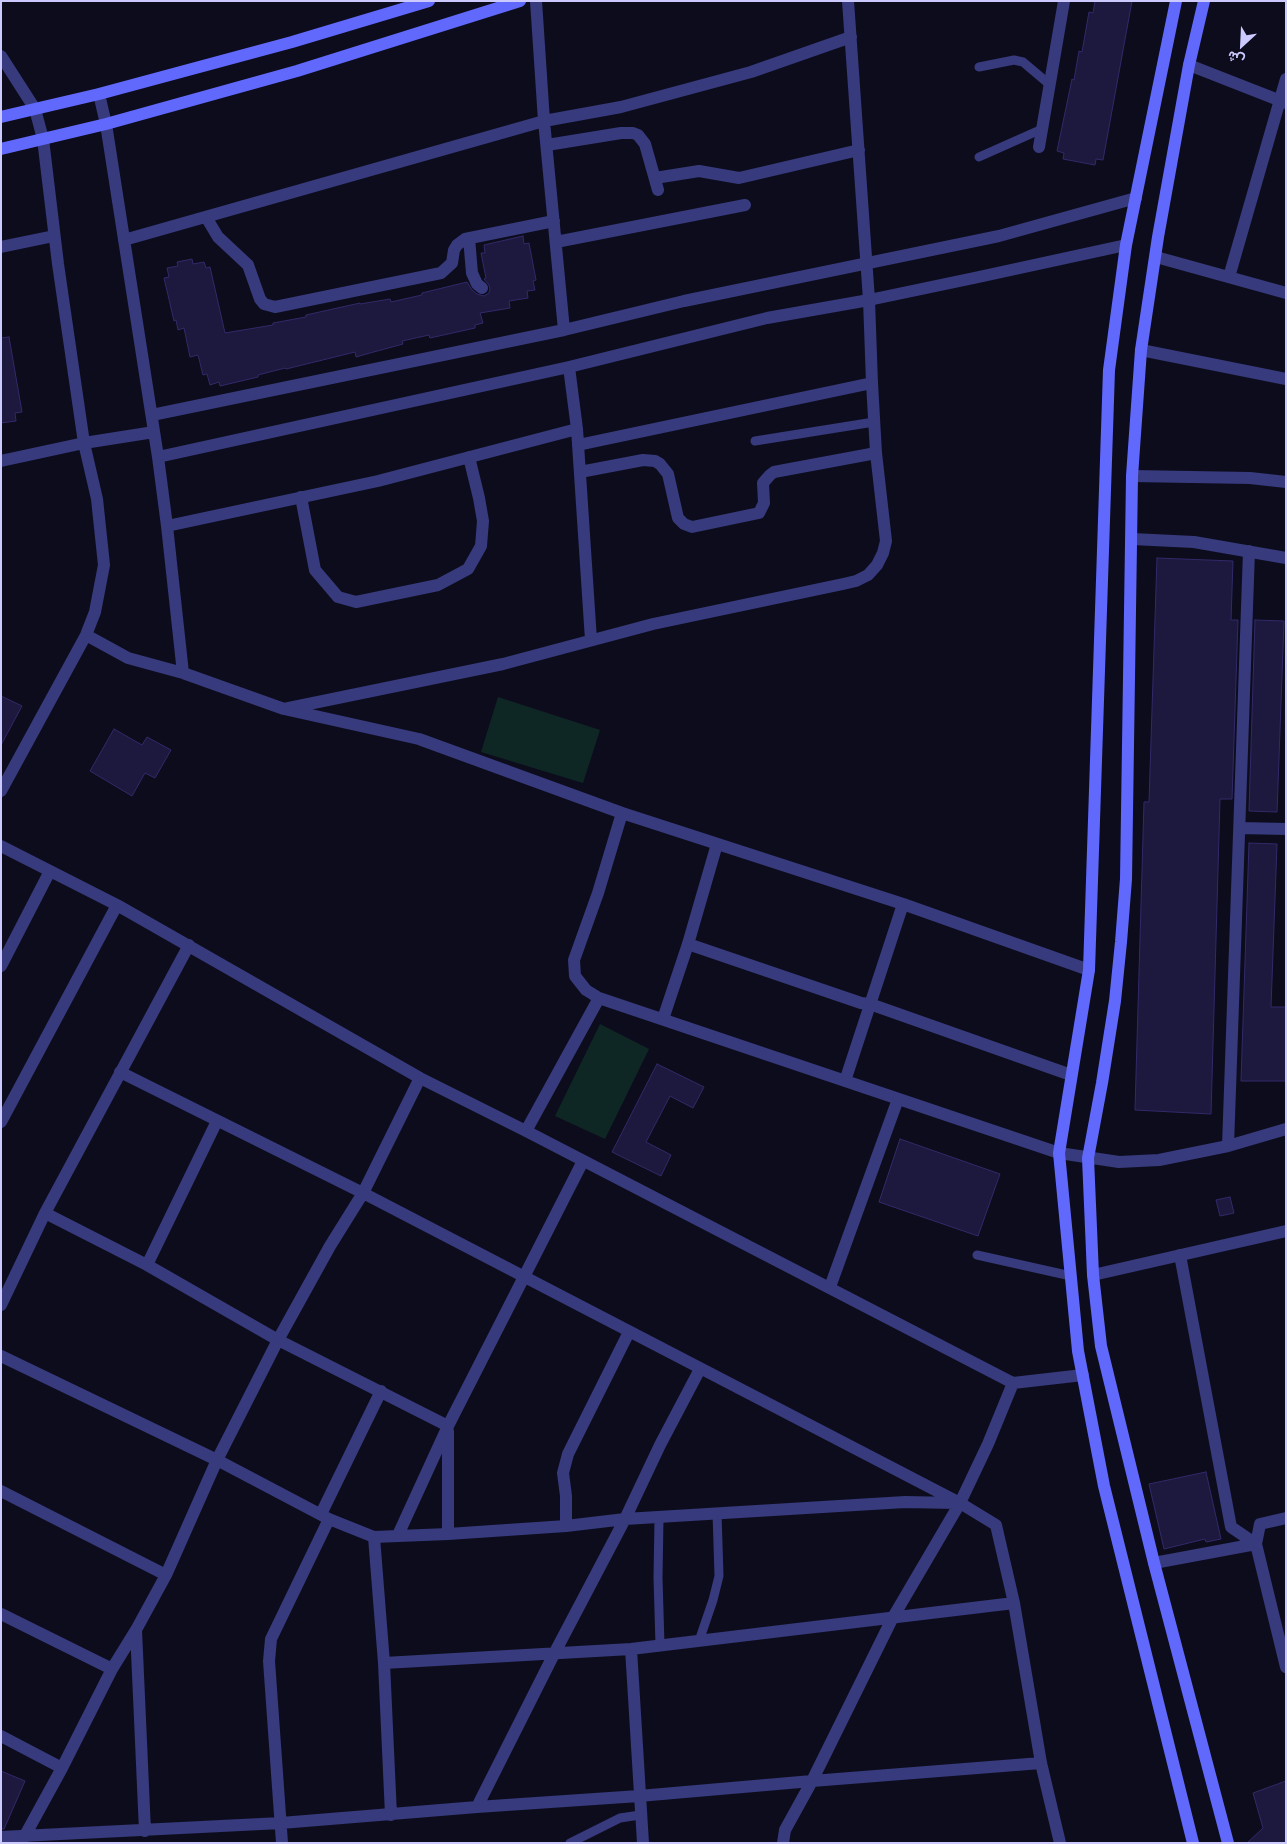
<!DOCTYPE html>
<html>
<head>
<meta charset="utf-8">
<style>
	body { margin:0 }
	#map { position:relative; width:1287px; height:1844px; overflow:hidden; background:#0d0c1d; font-family:Arial,Vazirmatn,sans-serif }
	canvas { display:block }
	.frame { position:absolute; inset:0; border:2px solid #cbc9fe; pointer-events:none }
	.north { position:absolute; left:1217px; top:20px; width:50px; height:50px; -webkit-text-stroke:4px #0d0c1d; paint-order:stroke; rotate:205deg; font-size:14px; font-weight:700; line-height:20px; text-align:center; color:#cbc9fe }
	.north::after { content:''; display:block; margin:auto; width:18px; height:22px; background:#cbc9fe; clip-path:polygon(50% 0,100% 100%,50% 72%,0 100%) }
</style>
</head>
<body>
<div id="map">
<canvas width="1287" height="1844"></canvas>
<div class="frame"></div>
<div class="north">ش</div>
</div>
<script>
const ctx = document.querySelector('canvas').getContext('2d');
ctx.lineJoin = 'round';
function fillPath(path, color) {
  ctx.fillStyle = color;
  ctx.fill(path, 'evenodd');
}
function toPath(rows) {
  const path = new Path2D();
  for (const r of rows) {
    path.moveTo(r[0], r[1]);
    for (let i = 2; i < r.length; i += 2) path.lineTo(r[i], r[i + 1]);
  }
  return path;
}
function strokePath(path, color, width, dash) {
  ctx.strokeStyle = color;
  ctx.lineWidth = width;
  ctx.lineCap = dash ? 'butt' : 'round';
  ctx.setLineDash(dash || []);
  ctx.stroke(path);
}
const green = toPath([
	[498,697,600,730,583,783,481,752],
	[600,1024,649,1049,605,1139,555,1116]
]);
const building = toPath([
	[1095,1,1132,1,1103,160,1096,159,1095,165,1063,159,1064,153,1057,151,1072,79,1074,80,1079,51,1082,52,1089,12,1093,13,1095,1],
	[523,236,524,244,529,243,536,280,533,281,535,290,527,291,528,298,509,301,510,308,480,313,483,323,475,325,475,328,430,338,429,335,402,341,403,344,370,353,356,357,355,352,286,369,285,368,258,375,258,377,220,386,219,382,210,385,207,374,203,375,198,355,190,357,184,328,178,330,176,320,174,321,164,278,169,277,167,268,178,266,177,262,192,259,193,264,204,262,206,268,210,267,225,333,273,325,273,323,306,317,306,315,360,303,360,304,390,299,391,302,422,295,422,293,467,282,472,290,477,294,484,296,489,293,490,289,489,285,484,279,486,278,481,253,485,253,484,245,523,236],
	[9,337,22,412,15,413,16,421,1,423,1,338,9,337],
	[1157,558,1233,561,1231,620,1238,620,1232,799,1220,799,1211,1114,1135,1110,1144,802,1149,802,1157,558],
	[1255,620,1284,621,1277,812,1249,811,1255,620],
	[1,696,22,706,1,745,1,696],
	[114,729,142,745,147,737,171,750,155,778,145,773,132,796,90,771,114,729],
	[1249,843,1277,844,1271,1007,1286,1007,1286,1081,1241,1081,1249,843],
	[657,1064,704,1087,693,1108,670,1096,646,1142,671,1155,661,1176,612,1152,657,1064],
	[900,1139,1000,1174,978,1236,879,1202,900,1139],
	[1230,1197,1234,1213,1220,1216,1216,1200,1230,1197],
	[1206,1472,1221,1539,1206,1542,1205,1539,1164,1549,1149,1484,1206,1472],
	[1,1771,25,1781,4,1829,1,1829,1,1771],
	[1286,1781,1286,1843,1247,1843,1263,1828,1253,1793,1286,1781]
]);
const lane = toPath([
	[979,67,1014,60,1023,62,1049,84],
	[979,157,1042,129],
	[755,441,874,422],
	[977,1255,1071,1276],
	[659,1518,658,1578,660,1645],
	[699,1641,713,1600,719,1576,717,1513],
	[570,1843,620,1818,640,1815]
]);
const street = toPath([
	[536,1,544,121,564,330],
	[1,56,35,109,43,139,58,264,84,443,97,499,104,565,95,612,86,635,1,791],
	[1189,65,1286,103],
	[99,94,106,124,158,457,167,526,183,673],
	[547,145,621,133,633,133,638,135,645,144,658,190],
	[1039,147,1064,1],
	[655,178,699,171,739,178,859,150],
	[206,217,218,237,248,265,260,299,264,304,275,307,441,273,452,263,454,250,457,245,465,239,554,221],
	[469,238,472,273,477,284,482,288],
	[124,240,544,121,621,107,751,72,851,37],
	[556,242,745,205],
	[1,247,54,236],
	[1156,257,1286,293],
	[1229,277,1286,79],
	[1141,350,1286,379],
	[569,367,577,429,591,640],
	[152,415,564,330,684,301,999,236,1136,198],
	[578,445,872,383],
	[158,457,569,367,767,318,869,300,974,278,1126,245],
	[1,461,84,443,154,432],
	[580,472,643,460,655,461,660,464,668,474,678,518,684,524,692,527,759,513,764,503,763,483,770,475,774,472,876,453],
	[1132,476,1250,478,1286,482],
	[301,497,315,570,338,597,356,602,438,585,468,569,481,546,483,521,479,498,469,457],
	[167,526,378,481,577,429],
	[1132,539,1194,542,1286,558],
	[86,635,128,658,183,673,284,709,419,739,622,813],
	[284,709,503,664,653,624,843,584,856,581,868,575,877,565,883,553,886,541,876,453,872,383,869,300,848,1],
	[1240,828,1286,829],
	[1,846,117,905,420,1078,526,1131,1013,1383,1083,1375],
	[688,944,861,1003,870,1004,1071,1075],
	[1,966,50,871],
	[1089,970,903,904,622,813,598,893,574,960,575,976,586,990,599,998,1059,1153,1119,1162,1159,1160,1228,1146,1286,1129],
	[663,1019,688,944,717,844],
	[120,1072,363,1193,960,1503,996,1525,1014,1603,1041,1763,1060,1843],
	[845,1081,903,904],
	[1,1122,117,905],
	[526,1131,599,998],
	[1228,1146,1249,551],
	[45,1213,147,1265,278,1340,448,1426,583,1161],
	[1180,1255,1231,1527,1256,1544],
	[147,1265,217,1121],
	[1093,1275,1286,1231],
	[830,1287,898,1099],
	[1,1305,45,1213,189,945],
	[1,1356,217,1460,329,1519,374,1537,448,1534,566,1526,625,1519,905,1502,955,1503],
	[448,1431,448,1534],
	[1,1491,166,1575],
	[321,1514,381,1391],
	[1286,1518,1260,1524,1256,1544,1286,1667],
	[566,1526,566,1496,563,1473,568,1454,629,1332],
	[398,1535,448,1426],
	[374,1537,384,1663,391,1815],
	[1154,1563,1256,1544],
	[1,1614,112,1669],
	[136,1630,145,1831],
	[631,1649,643,1843],
	[384,1663,631,1649,1014,1603],
	[1,1736,62,1768],
	[477,1807,554,1654,625,1519,660,1445,700,1369],
	[1,1837,281,1823,477,1807,639,1796,812,1781,1041,1763],
	[22,1841,62,1768,112,1669,136,1630,166,1575,217,1460,278,1340,330,1246,363,1193,420,1078],
	[282,1843,269,1661,271,1639,329,1519],
	[783,1843,785,1830,812,1781,892,1619,960,1503,988,1444,1013,1383]
]);
const secondary = toPath([
	[1176,1,1126,245,1109,370,1089,970,1059,1153,1078,1351,1104,1486,1193,1843],
	[1204,1,1189,65,1158,237,1141,350,1132,476,1126,879,1121,942,1115,1001,1102,1083,1088,1158,1093,1275,1101,1346,1154,1563,1228,1843],
	[1,117,99,94,292,42,429,1],
	[1,149,106,124,297,71,520,1]
]);
fillPath(green, '#0f2724');
fillPath(building, '#1d183e');
strokePath(building, '#322a69', 1);
strokePath(lane, '#373a7c', 9);
strokePath(street, '#373a7c', 12);
strokePath(secondary, '#6169fd', 12);
</script>
</body>
</html>
